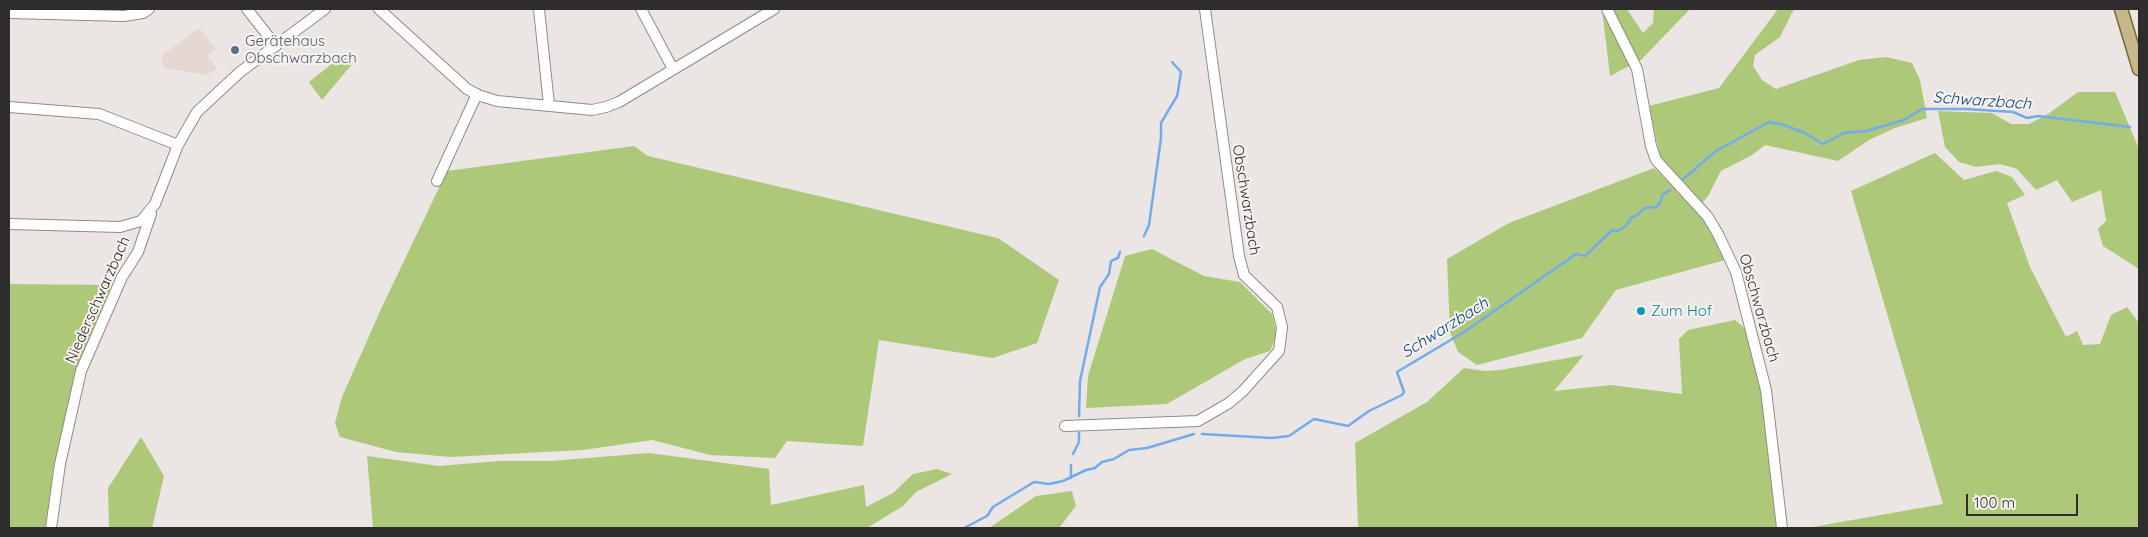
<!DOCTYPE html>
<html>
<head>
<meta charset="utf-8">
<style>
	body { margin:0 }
	#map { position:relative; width:2148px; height:537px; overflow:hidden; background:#ebe6e4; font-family:Quicksand,sans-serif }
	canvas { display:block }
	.frame { position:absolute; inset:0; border:10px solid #2e2c2c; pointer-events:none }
	.scale { position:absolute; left:1966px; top:494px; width:112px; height:22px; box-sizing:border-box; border:2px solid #2e2c2c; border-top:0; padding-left:6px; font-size:15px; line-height:18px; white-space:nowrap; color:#2e2c2c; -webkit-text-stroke:4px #f8f3f1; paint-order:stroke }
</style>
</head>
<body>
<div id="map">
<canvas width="2148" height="537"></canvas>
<div class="frame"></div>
<div class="scale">100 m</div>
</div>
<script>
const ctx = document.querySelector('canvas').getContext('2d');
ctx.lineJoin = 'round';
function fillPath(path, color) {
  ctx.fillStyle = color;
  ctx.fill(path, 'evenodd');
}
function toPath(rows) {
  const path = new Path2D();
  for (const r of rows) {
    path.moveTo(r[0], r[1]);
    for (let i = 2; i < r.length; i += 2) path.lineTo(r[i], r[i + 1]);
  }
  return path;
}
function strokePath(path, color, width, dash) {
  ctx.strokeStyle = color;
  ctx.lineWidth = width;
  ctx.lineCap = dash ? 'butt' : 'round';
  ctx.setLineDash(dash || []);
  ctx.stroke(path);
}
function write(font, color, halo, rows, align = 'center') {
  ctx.font = font + ' Quicksand,sans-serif';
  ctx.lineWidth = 4;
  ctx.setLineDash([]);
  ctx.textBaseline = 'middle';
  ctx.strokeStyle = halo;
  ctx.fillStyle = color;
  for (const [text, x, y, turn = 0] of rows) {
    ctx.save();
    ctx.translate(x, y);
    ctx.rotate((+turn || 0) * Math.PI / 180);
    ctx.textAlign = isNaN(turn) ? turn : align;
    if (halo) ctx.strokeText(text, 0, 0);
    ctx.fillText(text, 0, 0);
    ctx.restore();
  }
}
const built = toPath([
	[199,28,217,49,208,56,217,68,207,75,164,68,161,56]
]);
const green = toPath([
	[1602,9,1627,9,1643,33,1653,23,1654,9,1690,9,1641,60,1610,76],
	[1778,9,1794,9,1780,37,1755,55,1753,66,1762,80,1776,89,1859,60,1886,57,1912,63,1920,80,1927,118,1895,128,1869,140,1838,161,1765,145,1752,155,1721,171,1708,196,1702,203,1660,157,1649,106,1719,88],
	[344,54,353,63,322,100,309,82],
	[2078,92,2115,92,2139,149,2139,269,2103,246,2098,229,2106,221,2101,190,2072,202,2057,180,2036,190,2017,169,2000,164,1976,167,1959,162,1945,147,1938,111,1992,113,2011,124,2029,124,2048,114],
	[634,146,648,156,998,238,1059,280,1037,343,993,358,879,340,863,446,787,441,775,458,710,455,652,440,583,450,450,457,396,452,340,437,335,423,342,397,381,309,447,171],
	[1935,153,1964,180,1996,171,2012,177,2025,195,2007,203,2030,267,2066,337,2077,331,2083,345,2100,344,2111,315,2127,307,2139,323,2139,528,1807,528,1943,504,1851,191],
	[1654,168,1705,218,1718,241,1725,260,1616,290,1582,338,1477,365,1458,352,1450,332,1447,259,1509,223],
	[1152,249,1204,276,1240,282,1272,314,1277,334,1270,351,1245,359,1167,404,1086,408,1088,376,1125,256],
	[9,284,112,285,81,360,53,470,47,528,9,528],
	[1735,320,1747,330,1764,392,1780,528,1358,528,1355,443,1427,402,1464,368,1485,371,1500,370,1584,355,1554,391,1611,385,1682,394,1679,339,1688,330],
	[141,437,164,476,152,528,109,528,108,488],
	[649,453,769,469,771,505,864,485,866,507,893,493,913,474,937,469,952,474,916,492,903,506,867,528,373,528,367,456,439,466,499,461,550,461],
	[1072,491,1076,506,1059,528,989,528,1036,496]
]);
const stream = toPath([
	[1682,180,1716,151,1769,122,1784,125,1805,133,1823,144,1844,133,1866,131,1904,120,1922,109,1966,109,2013,112,2027,118,2038,116,2130,127],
	[1144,236,1149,225,1161,138,1161,123,1177,96,1178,91,1181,72,1172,62],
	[1079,416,1080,381,1100,287,1109,274,1111,261,1118,258,1120,252],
	[1202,434,1272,438,1289,436,1314,419,1348,426,1369,411,1402,395,1404,392,1397,372,1464,332,1576,254,1585,256,1612,230,1618,231,1626,226,1632,217,1636,216,1645,208,1656,207,1660,203,1663,194,1670,190],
	[1073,454,1079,442,1079,433],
	[1071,465,1071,478],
	[964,528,987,516,993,507,1034,482,1049,484,1063,481,1086,470,1095,468,1102,462,1114,459,1129,450,1147,448,1194,434]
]);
const minor = toPath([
	[247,9,276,46],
	[379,9,467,89,478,95,497,101,592,110,606,107,619,102,774,9],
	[539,9,549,105],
	[641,9,673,69],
	[1607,9,1637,69,1651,146,1656,160,1708,217,1718,234,1736,272,1766,390,1782,528],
	[9,13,124,16,143,13,149,9],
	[9,107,99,114,178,145],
	[437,181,477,94],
	[9,224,120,227,141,221,155,204,178,145,197,112,240,72,325,9],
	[1065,426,1198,421,1229,403,1243,391,1279,351,1282,327,1277,307,1244,275,1239,256,1205,9],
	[51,528,60,464,81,371,122,277,138,252,151,214]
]);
const major = toPath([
	[2121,9,2139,69]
]);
const markers = [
	[235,50,5,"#5c6f8a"],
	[1641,311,5,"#0f9aa8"]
];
const serviceNames = [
	["Gerätehaus",245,41],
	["Obschwarzbach",245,58]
];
const streetNames = [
	["Obschwarzbach",1246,200,81],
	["Niederschwarzbach",98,300,-66],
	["Obschwarzbach",1759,308,74]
];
const cultureNames = [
	["Zum Hof",1651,311]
];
const waterNames = [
	["Schwarzbach",1982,101,4],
	["Schwarzbach",1445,328,-32]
];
fillPath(built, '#e5d8d3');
fillPath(green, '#adc879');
strokePath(stream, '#73abef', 2.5);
strokePath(minor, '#908b89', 12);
strokePath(major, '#796836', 15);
strokePath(minor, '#fff', 10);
strokePath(major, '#c7b889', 12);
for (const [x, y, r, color] of markers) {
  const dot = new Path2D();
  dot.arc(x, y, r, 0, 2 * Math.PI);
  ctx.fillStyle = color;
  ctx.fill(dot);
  strokePath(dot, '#f8f3f1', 2);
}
write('15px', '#4e5e75', '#f8f3f1', serviceNames, 'left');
write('15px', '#2e2c2c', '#f8f3f1', streetNames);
write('15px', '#0d838f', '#f8f3f1', cultureNames, 'left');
write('italic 16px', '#0a4481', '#f8f3f1', waterNames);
</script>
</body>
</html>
